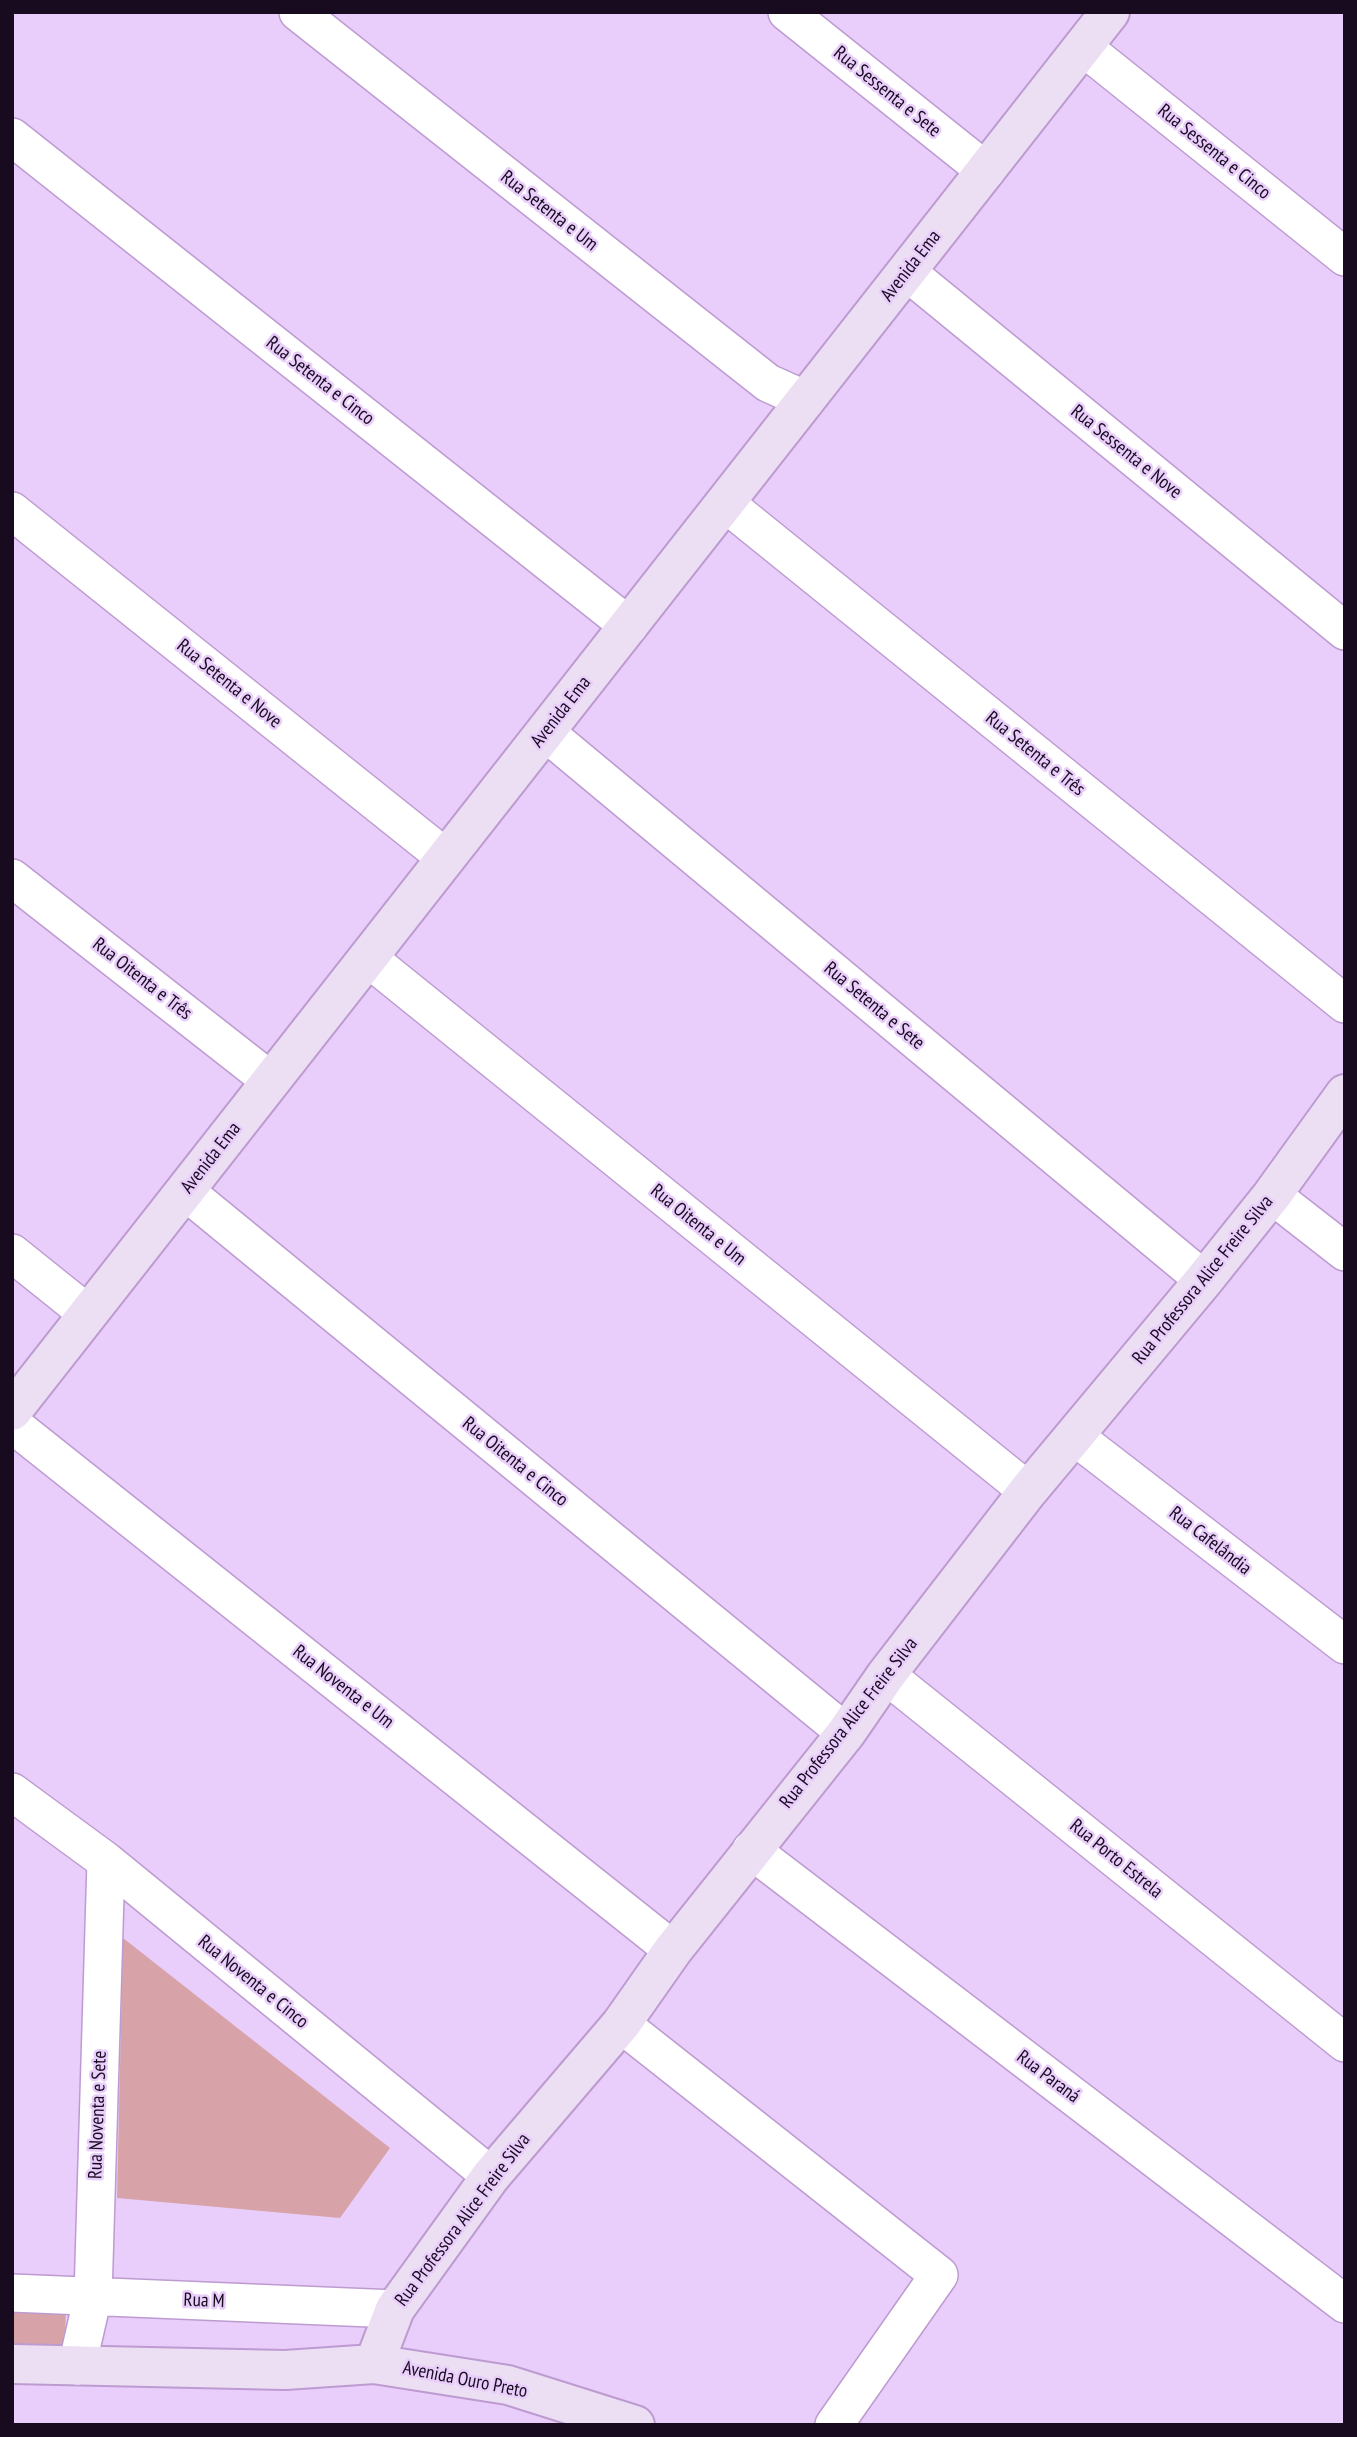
<!DOCTYPE html>
<html>
<head>
<meta charset="utf-8">
<style>
	body { margin:0 }
	#map { position:relative; width:1357px; height:2437px; overflow:hidden; background:#e9cdfa; font-family:"PT Sans Narrow",sans-serif }
	canvas { display:block }
	.frame { position:absolute; inset:0; border:14px solid #180b1f; pointer-events:none }
</style>
</head>
<body>
<div id="map">
<canvas width="1357" height="2437"></canvas>
<div class="frame"></div>
</div>
<script>
const ctx = document.querySelector('canvas').getContext('2d');
ctx.lineJoin = 'round';
function fillPath(path, color) {
  ctx.fillStyle = color;
  ctx.fill(path, 'evenodd');
}
function toPath(rows) {
  const path = new Path2D();
  for (const r of rows) {
    path.moveTo(r[0], r[1]);
    for (let i = 2; i < r.length; i += 2) path.lineTo(r[i], r[i + 1]);
  }
  return path;
}
function strokePath(path, color, width, dash) {
  ctx.strokeStyle = color;
  ctx.lineWidth = width;
  ctx.lineCap = dash ? 'butt' : 'round';
  ctx.setLineDash(dash || []);
  ctx.stroke(path);
}
function write(font, color, halo, rows, align = 'center') {
  ctx.font = font + ' "PT Sans Narrow",sans-serif';
  ctx.lineWidth = 5;
  ctx.setLineDash([]);
  ctx.textBaseline = 'middle';
  ctx.strokeStyle = halo;
  ctx.fillStyle = color;
  for (const [text, x, y, turn = 0] of rows) {
    ctx.save();
    ctx.translate(x, y);
    ctx.rotate((+turn || 0) * Math.PI / 180);
    ctx.textAlign = isNaN(turn) ? turn : align;
    if (halo) ctx.strokeText(text, 0, 0);
    ctx.fillText(text, 0, 0);
    ctx.restore();
  }
}
const green = toPath([
	[123,1938,390,2148,340,2218,117,2198],
	[12,2296,66,2298,65,2350,12,2349]
]);
const street = toPath([
	[298,12,768,383,806,400],
	[787,12,986,171],
	[1083,47,1345,257],
	[12,137,629,626],
	[907,272,1345,631],
	[725,503,1345,1004],
	[12,511,446,858],
	[545,732,1204,1280],
	[12,878,271,1081],
	[368,958,1028,1491],
	[185,1191,846,1733],
	[1272,1195,1345,1252],
	[12,1253,88,1314],
	[12,1424,673,1950],
	[1074,1436,1345,1645],
	[886,1675,1345,2043],
	[12,1792,106,1861,491,2176],
	[751,1850,1345,2304],
	[621,2024,939,2275,834,2425],
	[12,2293,395,2309],
	[77,2366,93,2296,106,1861]
]);
const secondary = toPath([
	[12,1411,1110,12],
	[12,2364,285,2370,374,2364,508,2385,635,2425],
	[374,2364,395,2309,491,2176,621,2024,673,1950,846,1733,886,1675,1028,1491,1204,1280,1272,1195,1345,1094]
]);
const streetNames = [
	["Rua Sessenta e Sete",887,92,39],
	["Rua Sessenta e Cinco",1214,152,39],
	["Rua Setenta e Um",549,211,38],
	["Avenida Ema",911,266,-52],
	["Rua Setenta e Cinco",320,381,38],
	["Rua Sessenta e Nove",1126,452,39],
	["Rua Setenta e Nove",229,684,39],
	["Avenida Ema",561,712,-52],
	["Rua Setenta e Três",1035,754,39],
	["Rua Oitenta e Três",142,979,38],
	["Rua Setenta e Sete",874,1006,40],
	["Avenida Ema",211,1158,-52],
	["Rua Oitenta e Um",698,1225,39],
	["Rua Professora Alice Freire Silva",1203,1280,-51],
	["Rua Oitenta e Cinco",515,1462,39],
	["Rua Cafelândia",1210,1541,38],
	["Rua Noventa e Um",343,1687,38],
	["Rua Professora Alice Freire Silva",849,1723,-52],
	["Rua Porto Estrela",1116,1859,39],
	["Rua Noventa e Cinco",253,1982,39],
	["Rua Paraná",1048,2077,37],
	["Rua Noventa e Sete",98,2115,-88],
	["Rua Professora Alice Freire Silva",463,2220,-53],
	["Rua M",204,2301,2],
	["Avenida Ouro Preto",465,2380,11]
];
fillPath(green, '#d8a3a8');
strokePath(street, '#bd9bd1', 40);
strokePath(secondary, '#bd9bd1', 42);
strokePath(street, '#fff', 37);
strokePath(secondary, '#ecdff4', 38);
write('19px', '#180b1f', '#e9cdfa', streetNames);
</script>
</body>
</html>
